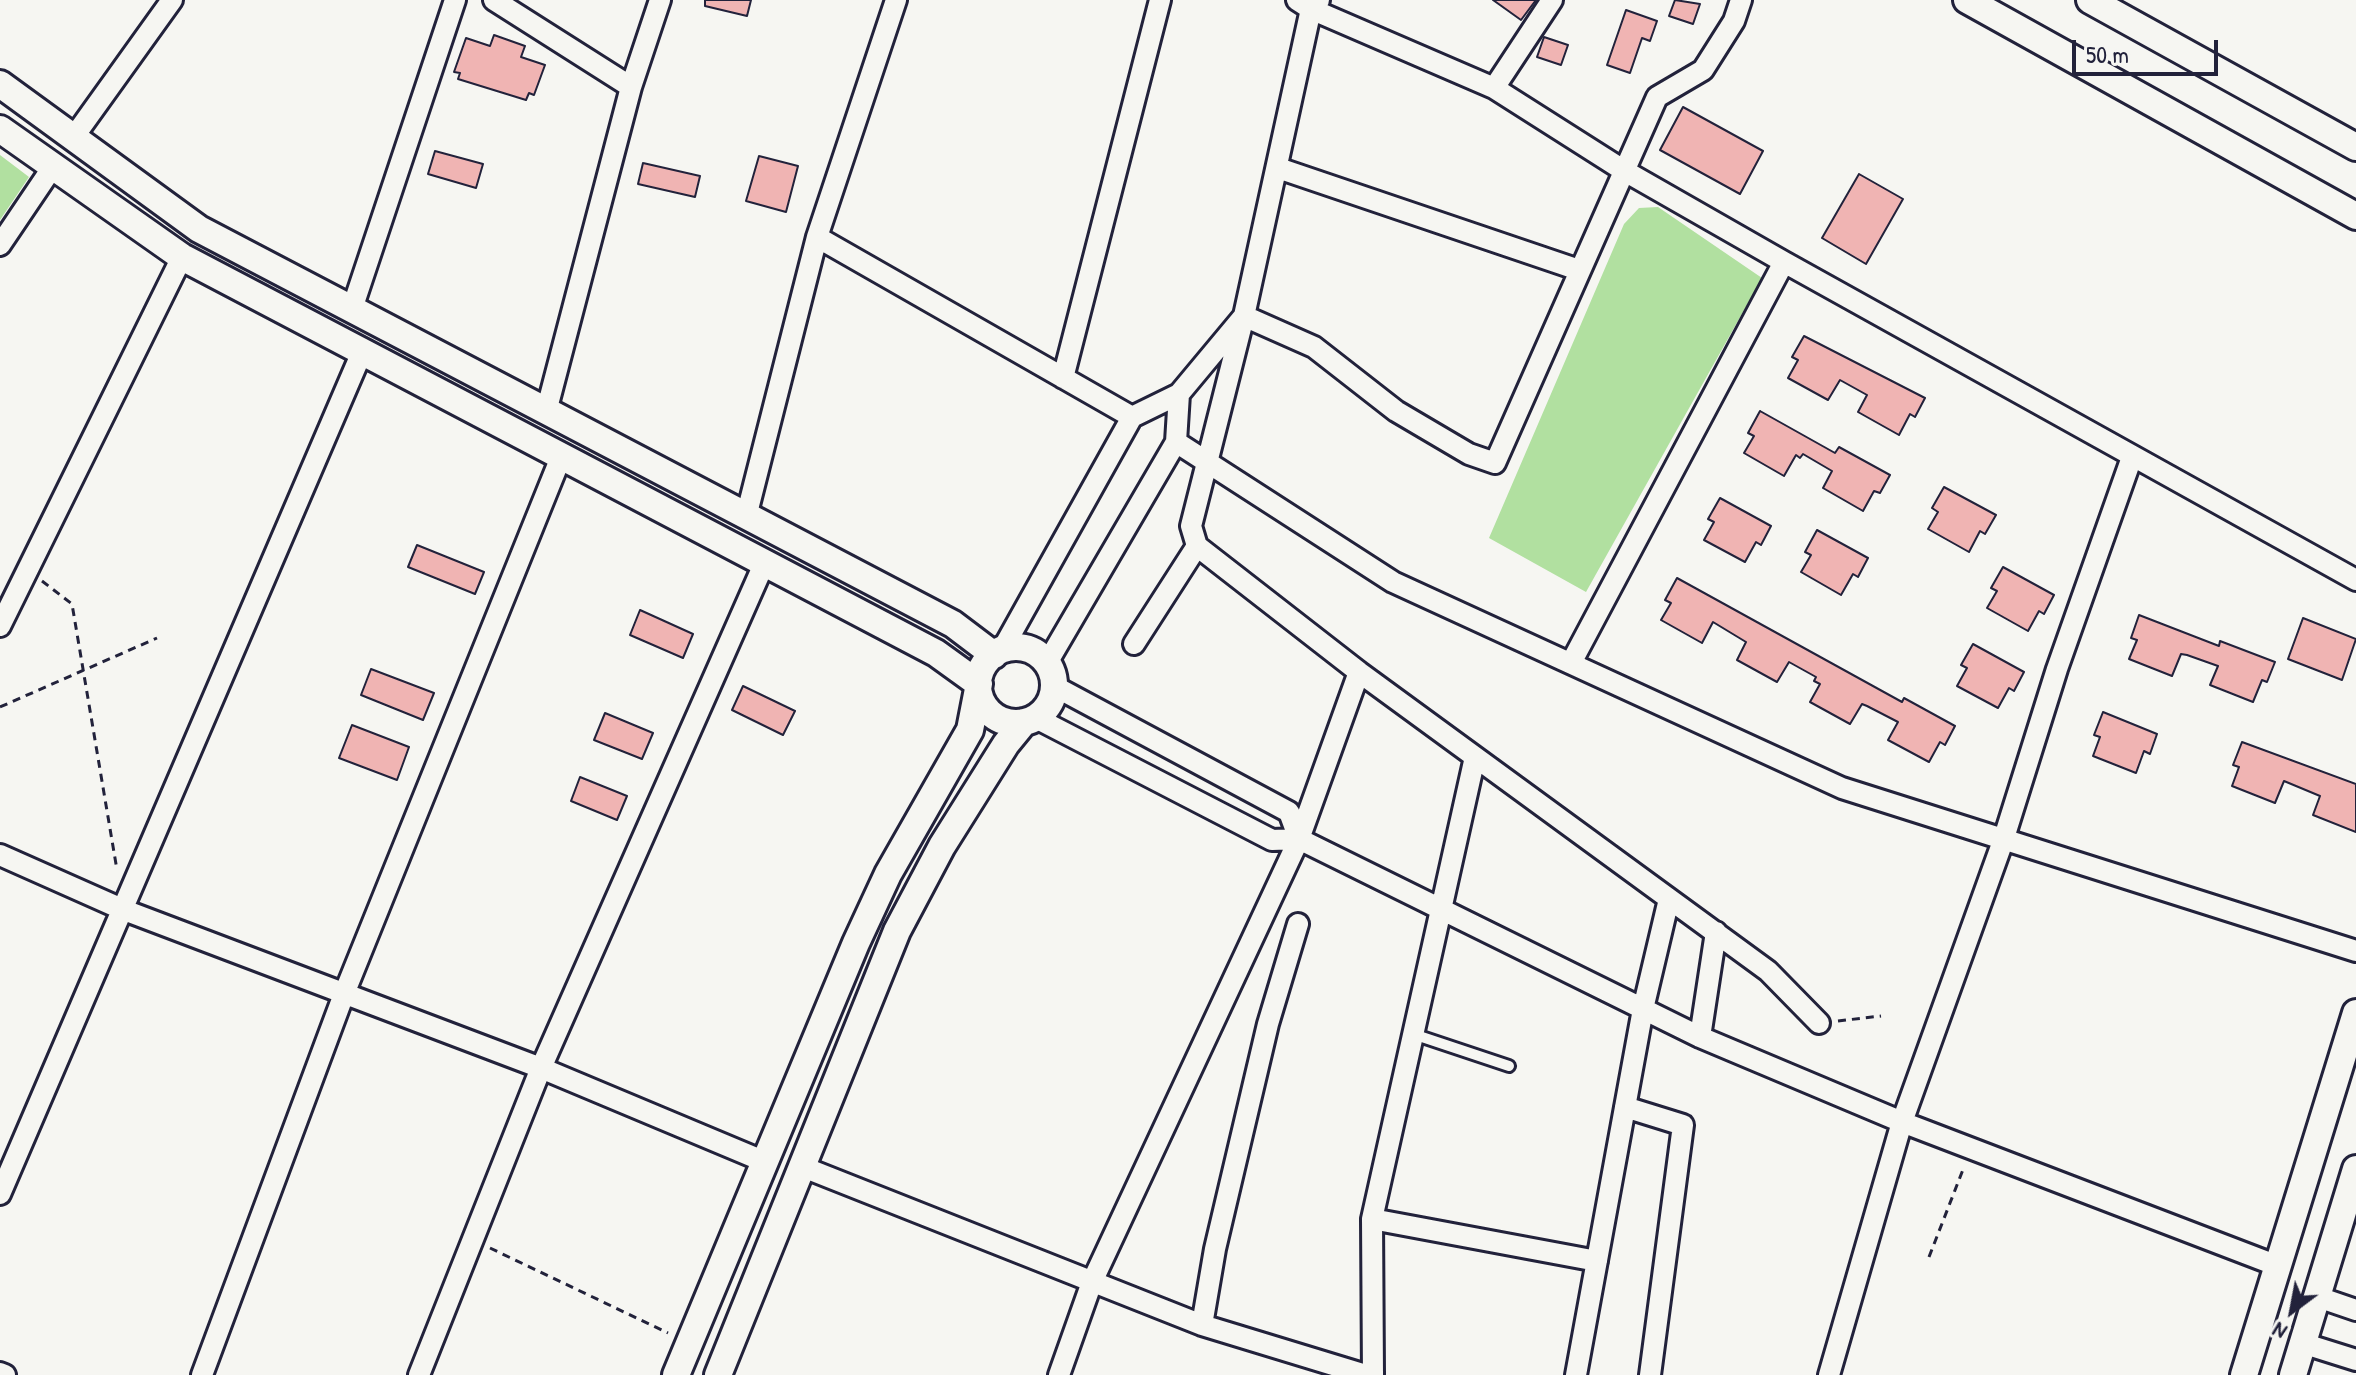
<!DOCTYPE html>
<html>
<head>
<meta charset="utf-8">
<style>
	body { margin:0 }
	#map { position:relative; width:2356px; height:1375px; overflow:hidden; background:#f6f6f2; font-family:"Patrick Hand",sans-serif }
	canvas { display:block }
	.north { position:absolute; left:2252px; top:1271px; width:80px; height:80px; -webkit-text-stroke:6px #f6f6f2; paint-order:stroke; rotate:212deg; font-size:22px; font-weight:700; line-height:32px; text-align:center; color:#22223b }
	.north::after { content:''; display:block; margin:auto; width:28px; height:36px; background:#22223b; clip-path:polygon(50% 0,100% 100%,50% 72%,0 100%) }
	.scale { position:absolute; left:2072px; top:40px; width:146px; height:36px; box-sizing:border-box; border:4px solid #22223b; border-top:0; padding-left:10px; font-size:24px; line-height:28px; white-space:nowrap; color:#22223b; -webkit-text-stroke:6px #f6f6f2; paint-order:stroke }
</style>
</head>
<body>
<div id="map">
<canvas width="2356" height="1375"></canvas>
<div class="north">N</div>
<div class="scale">50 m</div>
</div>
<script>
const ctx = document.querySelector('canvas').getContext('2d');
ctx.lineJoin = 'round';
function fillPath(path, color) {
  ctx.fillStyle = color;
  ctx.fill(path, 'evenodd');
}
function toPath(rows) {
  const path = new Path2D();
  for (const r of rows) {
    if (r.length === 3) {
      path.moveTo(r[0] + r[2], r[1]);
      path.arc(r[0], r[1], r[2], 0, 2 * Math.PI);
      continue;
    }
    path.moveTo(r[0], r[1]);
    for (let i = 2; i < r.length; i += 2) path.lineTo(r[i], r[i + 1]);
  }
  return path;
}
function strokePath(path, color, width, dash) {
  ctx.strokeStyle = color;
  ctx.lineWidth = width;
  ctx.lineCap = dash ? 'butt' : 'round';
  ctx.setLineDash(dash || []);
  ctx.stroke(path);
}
const green = toPath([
	[0,155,29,177,0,220],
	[1658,207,1762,278,1586,592,1489,538,1624,224,1639,208]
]);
const building = toPath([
	[705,0,751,0,747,16,705,6,705,0],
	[1493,0,1536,0,1521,20,1493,0],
	[1675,0,1700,4,1693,24,1669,16,1675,0],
	[1626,10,1657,21,1650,41,1642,38,1630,73,1607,65,1626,10],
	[494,35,525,46,521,57,545,65,534,95,529,93,526,100,458,79,460,73,454,72,466,38,490,46,494,35],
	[1544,37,1568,45,1561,65,1537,57,1544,37],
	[1683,107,1763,151,1740,194,1660,150,1683,107],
	[435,151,483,164,476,188,428,174,435,151],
	[759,156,798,166,786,212,746,201,759,156],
	[643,163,700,176,695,197,638,184,643,163],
	[1859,174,1903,199,1866,264,1822,238,1859,174],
	[1804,336,1925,398,1915,417,1910,414,1899,435,1858,412,1867,395,1840,380,1828,400,1788,378,1798,360,1792,357,1804,336],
	[1760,411,1835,453,1839,447,1890,475,1880,493,1874,491,1863,511,1823,488,1832,471,1803,454,1800,458,1796,455,1784,476,1744,453,1754,436,1748,433,1760,411],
	[1944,487,1996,515,1985,534,1980,531,1969,552,1928,529,1938,512,1932,508,1944,487],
	[1720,498,1771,526,1761,545,1756,542,1745,562,1704,540,1714,522,1708,519,1720,498],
	[1817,530,1868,558,1858,577,1853,574,1841,595,1801,572,1811,555,1805,552,1817,530],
	[417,545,484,572,475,594,408,567,417,545],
	[2003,567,2054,595,2044,614,2039,611,2028,631,1987,608,1997,591,1991,588,2003,567],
	[1677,578,1902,702,1904,698,1955,726,1945,745,1940,742,1929,762,1888,740,1898,722,1867,706,1862,704,1850,724,1810,702,1820,684,1814,681,1816,677,1789,662,1777,682,1737,660,1746,642,1713,622,1702,643,1661,620,1671,603,1665,600,1677,578],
	[640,610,693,634,683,658,630,635,640,610],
	[2139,615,2219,646,2220,641,2275,662,2267,682,2262,680,2253,702,2210,685,2218,666,2187,655,2181,654,2172,676,2129,659,2137,640,2131,638,2139,615],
	[2303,618,2356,639,2342,680,2288,659,2303,618],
	[1973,644,2024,672,2014,691,2009,688,1998,708,1957,686,1967,668,1961,665,1973,644],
	[371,669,434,693,423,720,361,695,371,669],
	[743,686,795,711,783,735,732,710,743,686],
	[2103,712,2157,734,2150,754,2144,751,2136,773,2093,756,2100,737,2094,735,2103,712],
	[605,713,653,733,642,759,594,740,605,713],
	[352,725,409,747,397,780,339,758,352,725],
	[2242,742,2356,784,2356,832,2313,815,2320,796,2284,781,2275,803,2232,786,2239,767,2233,765,2242,742],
	[580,777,627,796,617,820,571,801,580,777]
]);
const path = toPath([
	[42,581,72,604,117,870],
	[0,707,157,638],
	[1838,1021,1881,1016],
	[490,1248,668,1333],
	[1929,1257,1964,1167]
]);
const lane = toPath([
	[1413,1034,1509,1066]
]);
const street = toPath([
	[494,0,631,87],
	[1297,0,1311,9,1244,316,1191,526,1197,546,1359,672,1768,971,1819,1023],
	[1319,0,1311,9,1494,88,1623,170,1784,262,2356,580],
	[1494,88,1552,0],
	[73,138,172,0],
	[1278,168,1579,270],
	[817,237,1132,417],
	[0,245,54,165],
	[352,309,455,0],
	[1063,378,1160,0],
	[546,412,631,87,660,0],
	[1176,442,1393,582,1842,788,2356,951],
	[746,517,817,237,896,0],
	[0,626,182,257],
	[1134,644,1197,546],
	[1002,650,1132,417,1179,394,1244,316,1314,347,1396,411,1469,454,1495,463,1657,97,1703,70,1734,21,1741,0],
	[1047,663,1176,442,1179,394],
	[1571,663,1784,262],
	[1054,686,1289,812,1299,839],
	[1036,718,1272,840,1299,839,1700,1037,1902,1122,2278,1266],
	[0,855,124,910,541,1068,763,1161],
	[1700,1037,1716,932],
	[1625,1107,1683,1125,1650,1375],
	[803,1167,1202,1325,1366,1375],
	[0,1194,362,352],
	[1372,1219,1597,1261],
	[2315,1296,2356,1310],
	[1202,1325,1215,1249,1268,1024,1298,924],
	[2302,1343,2356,1360],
	[0,1373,5,1375],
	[202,1375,344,994,561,457],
	[419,1375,541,1068,764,564],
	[1059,1375,1092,1282,1299,839,1359,672],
	[1373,1375,1372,1219,1475,757],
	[1576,1375,1643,1009,1669,899],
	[1829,1375,1902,1122,2003,841,2057,669,2132,457]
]);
const secondary = toPath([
	[1967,0,2356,216],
	[2090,0,2356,147],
	[0,84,199,229,953,624,994,655],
	[0,129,182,257,936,653,979,684],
	[1016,685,38],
	[676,1375,856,943,888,874,970,730,978,689],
	[718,1375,897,931,942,846,1006,744,1024,722],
	[2244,1375,2356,1013],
	[2293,1375,2356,1169]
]);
fillPath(green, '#b1e0a0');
fillPath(building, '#f0b4b3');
strokePath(building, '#22223b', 2);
strokePath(lane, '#22223b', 16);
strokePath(street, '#22223b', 26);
strokePath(secondary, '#22223b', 32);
strokePath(path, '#22223b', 3, [8, 6]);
strokePath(lane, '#f6f6f2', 10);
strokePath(street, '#f6f6f2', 20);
strokePath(secondary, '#f6f6f2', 26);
</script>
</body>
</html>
